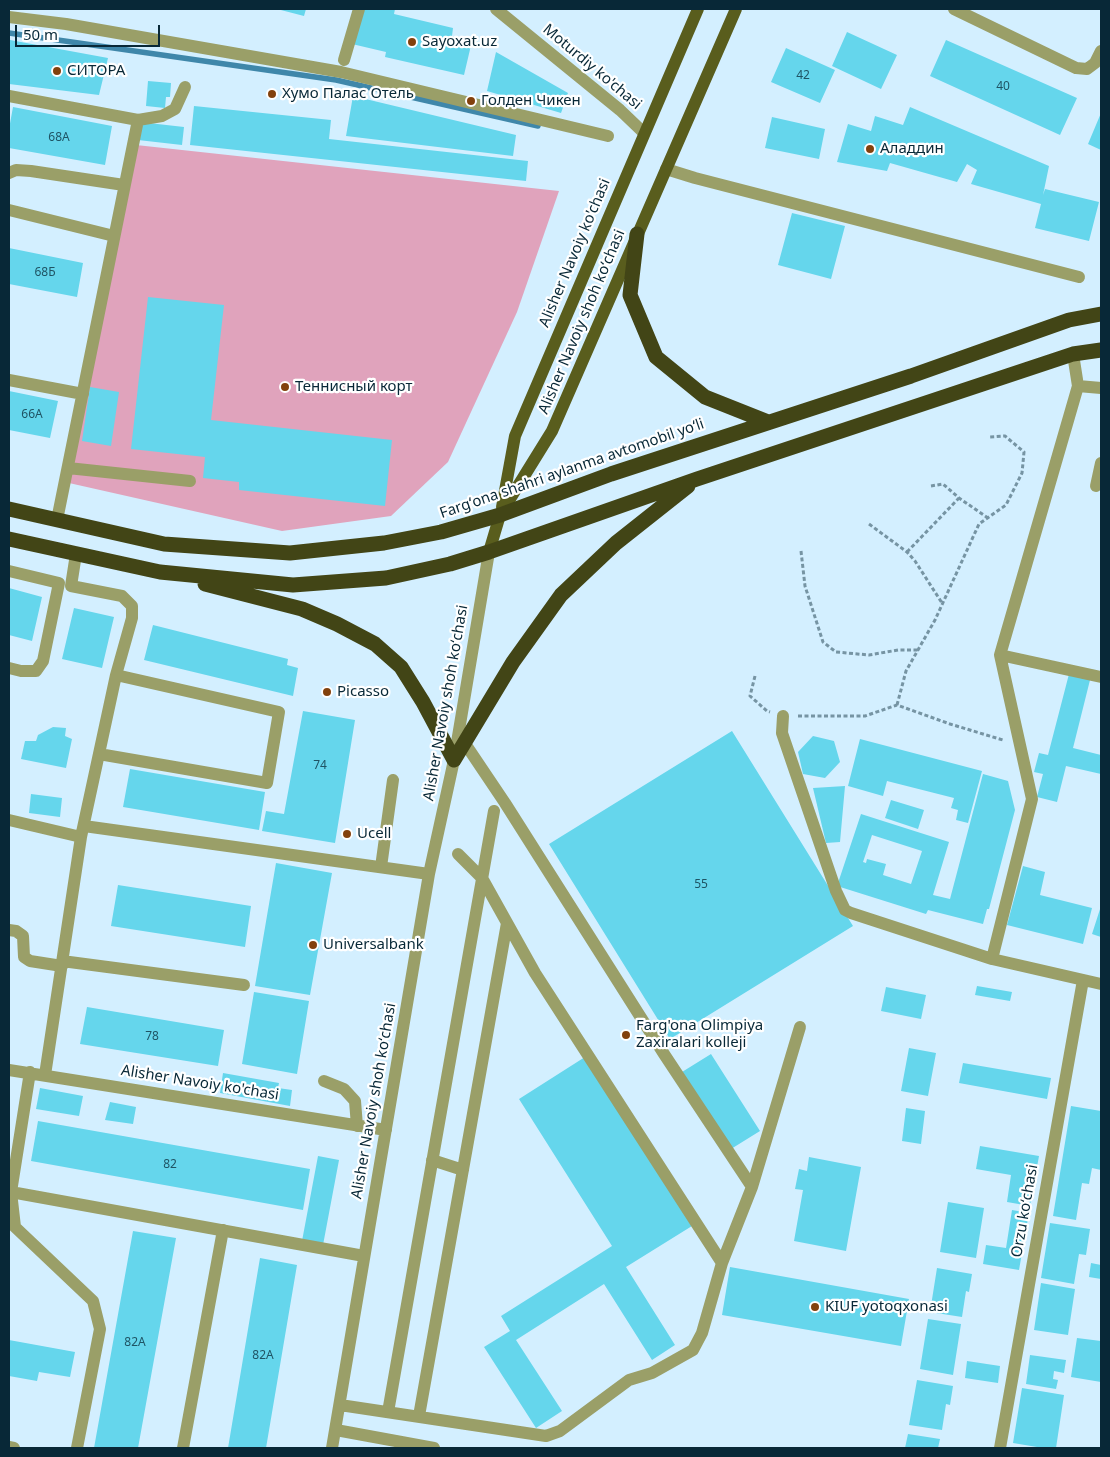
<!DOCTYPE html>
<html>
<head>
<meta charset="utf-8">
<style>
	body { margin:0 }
	#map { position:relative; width:1110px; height:1457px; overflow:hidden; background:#d3efff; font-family:"Noto Sans",sans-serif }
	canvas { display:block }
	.frame { position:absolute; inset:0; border:10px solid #082837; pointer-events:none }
	.scale { position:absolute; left:15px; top:25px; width:145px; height:22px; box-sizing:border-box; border:2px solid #082837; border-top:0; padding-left:6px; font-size:15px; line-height:18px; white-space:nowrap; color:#082837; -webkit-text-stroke:4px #fff; paint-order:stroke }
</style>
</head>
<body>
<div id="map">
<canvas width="1110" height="1457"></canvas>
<div class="frame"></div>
<div class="scale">50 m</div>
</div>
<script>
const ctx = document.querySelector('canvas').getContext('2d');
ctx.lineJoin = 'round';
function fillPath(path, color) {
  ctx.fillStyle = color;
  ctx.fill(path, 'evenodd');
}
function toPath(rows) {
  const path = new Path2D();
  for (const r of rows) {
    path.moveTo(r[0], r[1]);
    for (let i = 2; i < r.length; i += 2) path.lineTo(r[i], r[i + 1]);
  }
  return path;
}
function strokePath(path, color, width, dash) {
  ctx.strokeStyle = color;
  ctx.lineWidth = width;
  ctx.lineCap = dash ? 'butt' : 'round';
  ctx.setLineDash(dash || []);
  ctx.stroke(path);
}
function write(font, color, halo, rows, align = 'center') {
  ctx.font = font + ' "Noto Sans",sans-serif';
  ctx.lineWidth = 4.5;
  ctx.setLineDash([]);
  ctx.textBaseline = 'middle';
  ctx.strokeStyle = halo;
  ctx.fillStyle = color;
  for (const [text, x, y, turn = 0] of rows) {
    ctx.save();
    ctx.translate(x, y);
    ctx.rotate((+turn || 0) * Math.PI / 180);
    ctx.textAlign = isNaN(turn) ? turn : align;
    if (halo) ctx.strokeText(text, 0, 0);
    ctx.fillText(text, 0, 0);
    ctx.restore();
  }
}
const green = toPath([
	[136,145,559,191,517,312,448,462,391,516,282,531,69,483]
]);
const stream = toPath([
	[9,33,336,80,538,126]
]);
const building = toPath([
	[277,9,306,9,304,16],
	[360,9,395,9,394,14,453,28,452,36,472,41,464,75,385,57,386,52,352,44],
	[847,32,897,55,881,89,832,66],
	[10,40,108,58,99,95,9,84],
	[946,40,1077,98,1060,135,930,76],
	[786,48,835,70,820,103,771,82],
	[496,52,568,93,561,113,487,91],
	[148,81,171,83,170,97,166,97,165,108,146,106],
	[353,96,516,135,513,156,346,136],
	[194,106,331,120,329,139,528,161,526,181,190,145],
	[13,107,112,126,105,165,9,148,9,129],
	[910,107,1049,166,1043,195,1045,189,1099,202,1089,241,1035,228,1041,204,971,184,977,170,967,164,957,182,890,163,887,171,837,162,848,124,871,131,875,116,903,125],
	[1101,113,1101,150,1088,144],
	[772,117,825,129,819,159,765,148],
	[140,122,184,127,182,145,138,140],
	[792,213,845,226,831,279,778,265],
	[9,248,83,263,77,297,9,284],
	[148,297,224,305,211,420,392,440,385,506,239,490,239,482,203,478,205,457,131,449],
	[90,387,119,392,111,446,82,441],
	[9,391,58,401,50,438,9,430],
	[9,588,42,597,32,641,9,635],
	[74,608,114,617,102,668,62,659],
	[153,625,288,659,287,665,298,668,293,696,144,660],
	[1069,674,1090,680,1073,748,1101,755,1101,774,1066,766,1057,802,1037,797,1043,774,1034,772,1039,753,1048,755],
	[303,711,355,720,335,843,262,831,266,811,284,814],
	[53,727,66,728,65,736,72,739,66,768,21,759,25,741,36,741,38,735],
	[732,731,853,926,670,1039,549,844],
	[813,736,834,741,840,762,825,778,803,774,798,752],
	[860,739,982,771,968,823,956,820,958,810,951,808,954,798,887,781,883,796,848,786],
	[130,769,265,792,259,830,123,807],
	[983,774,1008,781,1015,810,989,909,987,909,983,924,928,910,926,914,837,886,861,814,949,842,933,895,950,899],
	[872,835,922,851,911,884,883,875,886,864,867,859,866,863,863,862],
	[845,786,840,842,826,843,813,788],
	[31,794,62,798,60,817,29,813],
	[891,800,924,810,918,829,885,818],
	[276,863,332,873,310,995,255,986],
	[1023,866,1045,872,1040,895,1092,908,1083,944,1007,925],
	[118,885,251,906,245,947,111,926],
	[1101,906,1101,937,1092,934],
	[977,986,1012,992,1010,1001,975,995],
	[886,987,926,995,921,1019,881,1011],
	[254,992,309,1001,297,1074,242,1064],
	[87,1007,224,1030,218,1066,80,1044],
	[909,1048,936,1053,928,1096,901,1091],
	[711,1054,760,1131,731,1149,682,1072],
	[585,1057,692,1226,626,1267,675,1345,652,1360,604,1284,516,1340,562,1411,536,1428,484,1347,510,1331,501,1316,612,1246,519,1099],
	[963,1063,1051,1078,1047,1099,959,1083],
	[223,1073,279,1083,278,1088,292,1090,290,1106,220,1093],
	[40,1088,83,1096,79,1116,36,1109],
	[110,1102,136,1107,133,1124,105,1120],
	[1071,1106,1101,1111,1101,1170,1092,1168,1089,1184,1082,1183,1076,1220,1053,1216],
	[906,1108,925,1111,921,1144,902,1141],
	[38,1121,310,1169,303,1210,31,1161],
	[980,1146,1039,1156,1030,1206,1007,1202,1011,1175,976,1169],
	[318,1156,339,1160,323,1245,302,1241],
	[809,1157,861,1167,846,1251,794,1241,803,1190,795,1189,799,1169,807,1171],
	[948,1202,984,1208,976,1258,940,1252],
	[1012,1210,1029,1213,1019,1270,983,1264,986,1245,1006,1248],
	[1050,1223,1090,1229,1086,1255,1079,1254,1074,1284,1041,1278],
	[133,1231,176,1238,138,1448,94,1448],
	[260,1258,297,1265,266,1448,228,1448],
	[1091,1263,1101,1265,1101,1279,1089,1277],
	[730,1267,909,1299,901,1346,722,1315],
	[937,1268,972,1274,969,1292,966,1291,962,1317,930,1312],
	[1041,1283,1075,1289,1068,1335,1034,1330],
	[928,1319,961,1324,953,1375,920,1369],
	[1077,1338,1101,1341,1101,1382,1071,1377],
	[9,1340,75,1352,70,1377,39,1372,37,1381,9,1376],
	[1030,1355,1066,1360,1064,1373,1054,1371,1053,1379,1058,1380,1056,1389,1026,1384],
	[967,1361,1000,1366,998,1383,965,1378],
	[917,1380,953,1386,950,1405,946,1404,942,1430,909,1425],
	[1022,1388,1064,1395,1056,1448,1043,1448,1013,1443],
	[908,1434,940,1439,938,1448,905,1448]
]);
const path = toPath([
	[931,486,943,484,959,498,988,518],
	[869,524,907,552,915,561,942,603],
	[801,551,805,586,823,642,836,652,869,655,898,650,918,650],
	[907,552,959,498],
	[755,676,750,696,767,711,770,712],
	[897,705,906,671,935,620,979,524,1006,505,1022,473,1024,452,1005,436,989,437],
	[798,716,865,716,897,705,950,724,1003,740]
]);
const minor = toPath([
	[496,9,620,110,644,133],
	[954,9,1076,68,1087,69,1095,63,1101,51],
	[9,17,66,24,341,72,608,136],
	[344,60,359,9],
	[9,96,138,120,57,520],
	[138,120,162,116,175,109,185,87],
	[666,169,695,178,1079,277],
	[9,173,16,170,31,171,124,185],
	[9,210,114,236],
	[1073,354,1078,386,1000,655,1032,799,992,959,1101,984],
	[9,380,83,394],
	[1078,386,1101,388],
	[68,468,190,481],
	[1096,486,1101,463],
	[9,571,59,583,43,661,36,671,21,671,9,668],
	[1000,655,1101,677],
	[783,716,782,733,836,891,845,910,851,913,992,959],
	[464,742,505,803,664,1054,752,1187],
	[99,754,267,783,279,712,116,675],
	[9,820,81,837],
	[84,826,429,874],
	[458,854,482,878,535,973,722,1263],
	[381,867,393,780],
	[9,930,16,931,23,936,24,957,30,961,62,966],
	[62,961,244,985],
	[9,1070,386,1130],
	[30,1072,11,1192,15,1227,93,1301,100,1329,77,1448],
	[45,1075,81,837,116,675,132,618,132,606,122,596,71,586,76,554],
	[324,1081,344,1089,355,1101,357,1126],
	[432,1160,463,1170],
	[11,1192,364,1256],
	[340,1405,546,1436,560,1431,629,1380,652,1373,693,1350,702,1333,722,1263,752,1187,800,1027],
	[388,1412,494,811],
	[419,1416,507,923],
	[336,1430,434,1448],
	[9,1447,14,1448],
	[183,1448,223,1230],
	[332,1448,429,874,454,760,489,552],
	[1000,1448,1083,980]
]);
const major = toPath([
	[502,507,515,436,698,9],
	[489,552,500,515,552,431,736,9]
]);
const highway = toPath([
	[637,234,630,295,656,357,705,397,768,422],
	[9,509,164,544,290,553,384,543,441,532,500,515,611,474,911,376,1069,320,1101,314],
	[9,539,160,572,293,585,386,578,450,564,489,552,697,479,1073,354,1101,350],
	[205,584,302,609,337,624,375,644,401,667,423,702,454,760],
	[454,760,513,662,561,595,616,543,688,486]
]);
const markers = [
	[412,42,5,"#82410d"],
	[57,71,5,"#82410d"],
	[272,94,5,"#82410d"],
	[471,101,5,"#82410d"],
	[870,149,5,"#82410d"],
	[285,387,5,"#82410d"],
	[327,692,5,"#82410d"],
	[347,834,5,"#82410d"],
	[313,945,5,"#82410d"],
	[626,1035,5,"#82410d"],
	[815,1307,5,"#82410d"]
];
const numberNames = [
	["42",803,76],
	["40",1003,87],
	["68А",59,138],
	["68Б",45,273],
	["66А",32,415],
	["74",320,766],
	["55",701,885],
	["78",152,1037],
	["82",170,1165],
	["82А",135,1343],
	["82A",263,1356]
];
const poiNames = [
	["Sayoxat.uz",422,42],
	["СИТОРА",67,71],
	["Хумо Палас Отель",282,94],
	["Голден Чикен",481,101],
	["Аладдин",880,149],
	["Теннисный корт",295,387],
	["Picasso",337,692],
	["Ucell",357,834],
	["Universalbank",323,945],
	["Farg'ona Olimpiya",636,1026],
	["Zaxiralari kolleji",636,1043],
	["KIUF yotoqxonasi",825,1307]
];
const streetNames = [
	["Moturdiy ko'chasi",592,67,40],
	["Alisher Navoiy ko'chasi",575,253,-67],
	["Alisher Navoiy shoh koʻchasi",582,322,-67],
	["Fargʻona shahri aylanma avtomobil yoʻli",572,469,-19],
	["Alisher Navoiy shoh koʻchasi",446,703,-80],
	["Alisher Navoiy ko'chasi",200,1083,9],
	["Alisher Navoiy shoh koʻchasi",374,1101,-80],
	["Orzu koʻchasi",1025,1211,-80]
];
fillPath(green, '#e0a3bc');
strokePath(stream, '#3f87aa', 5.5);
fillPath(building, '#65d6ec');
strokePath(path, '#7694a3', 3, [4, 2.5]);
strokePath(minor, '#9a9f68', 12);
strokePath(major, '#595d1d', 12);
strokePath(highway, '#424516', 15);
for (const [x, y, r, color] of markers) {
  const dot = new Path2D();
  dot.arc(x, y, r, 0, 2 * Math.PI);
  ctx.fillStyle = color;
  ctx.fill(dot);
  strokePath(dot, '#fff', 2);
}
write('12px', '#1f5464', null, numberNames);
write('15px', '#082837', '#fff', poiNames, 'left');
write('15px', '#082837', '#fff', streetNames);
</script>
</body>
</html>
